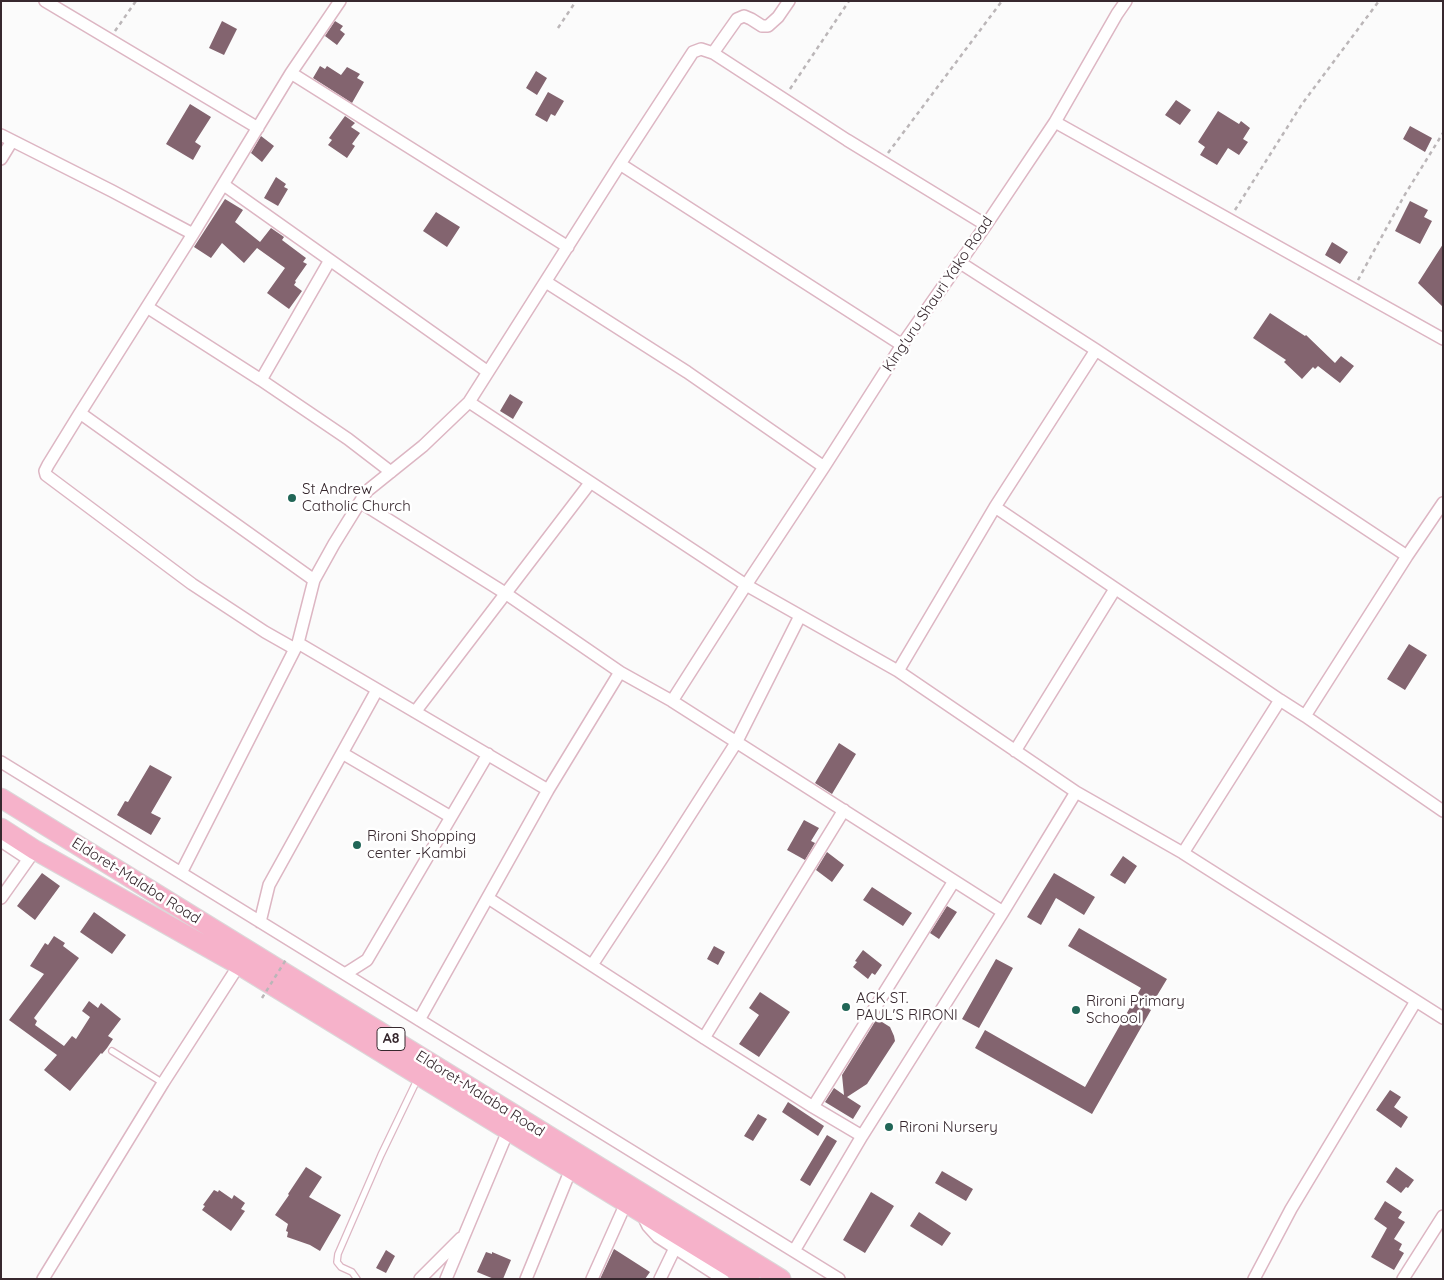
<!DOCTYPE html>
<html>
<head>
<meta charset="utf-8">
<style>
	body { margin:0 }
	#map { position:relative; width:1444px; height:1280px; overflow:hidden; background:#fbfbfb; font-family:Quicksand,sans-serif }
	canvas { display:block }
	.frame { position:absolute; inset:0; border:2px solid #37282e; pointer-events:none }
</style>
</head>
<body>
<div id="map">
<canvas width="1444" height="1280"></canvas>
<div class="frame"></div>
</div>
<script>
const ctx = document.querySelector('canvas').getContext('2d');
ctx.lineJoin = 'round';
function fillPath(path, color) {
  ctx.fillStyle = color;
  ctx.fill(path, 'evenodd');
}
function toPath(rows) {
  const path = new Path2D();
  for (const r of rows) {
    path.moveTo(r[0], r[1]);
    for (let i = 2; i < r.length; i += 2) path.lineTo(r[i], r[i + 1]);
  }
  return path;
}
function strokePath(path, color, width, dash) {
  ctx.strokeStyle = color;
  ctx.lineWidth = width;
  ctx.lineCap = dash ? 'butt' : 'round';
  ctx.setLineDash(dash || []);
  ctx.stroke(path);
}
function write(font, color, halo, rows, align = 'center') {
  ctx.font = font + ' Quicksand,sans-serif';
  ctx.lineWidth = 5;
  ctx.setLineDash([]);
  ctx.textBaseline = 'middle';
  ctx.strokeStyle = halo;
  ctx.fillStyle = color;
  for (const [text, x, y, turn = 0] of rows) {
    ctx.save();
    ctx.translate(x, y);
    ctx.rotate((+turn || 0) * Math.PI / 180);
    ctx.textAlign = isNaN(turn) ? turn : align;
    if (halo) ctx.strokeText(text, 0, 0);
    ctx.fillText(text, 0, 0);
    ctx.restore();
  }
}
const building = toPath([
	[222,21,237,29,224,55,209,48],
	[335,21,343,26,340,30,345,34,337,45,325,36],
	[320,66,325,69,327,66,341,75,347,67,360,74,357,78,364,82,352,103,313,78],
	[536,71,547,78,537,95,526,88],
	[548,92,564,101,555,116,551,114,547,122,535,115],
	[1176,100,1191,110,1180,125,1165,115],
	[190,104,211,117,195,142,201,146,193,160,166,144],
	[1218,111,1239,124,1241,121,1250,128,1243,139,1248,142,1239,155,1228,148,1217,165,1200,155,1205,147,1198,142],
	[345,116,355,123,351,127,360,133,352,144,355,146,347,158,328,145,332,140,329,138],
	[1410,126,1432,138,1425,152,1403,139],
	[261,136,274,146,262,162,251,153],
	[276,177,286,184,284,187,288,189,278,206,264,198],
	[225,199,243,210,235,222,260,242,271,228,284,237,282,240,306,258,303,262,307,264,295,281,296,282,294,285,302,291,289,309,267,293,285,268,257,248,244,263,222,243,211,258,194,247],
	[1410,201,1428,210,1424,217,1432,221,1420,244,1395,231],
	[436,212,460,227,447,247,423,231],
	[1332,242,1348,252,1340,264,1325,255],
	[1443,244,1443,307,1418,283],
	[1270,313,1305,336,1306,335,1335,363,1341,356,1354,366,1340,383,1318,366,1315,369,1313,367,1302,379,1284,362,1286,360,1253,338],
	[510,394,523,402,513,419,500,411],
	[1409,644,1427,655,1405,690,1387,679],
	[839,743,856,754,832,794,815,783],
	[150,765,172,777,151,813,161,818,151,835,117,815,125,801,128,802],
	[804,820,819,828,811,841,815,843,805,860,787,850],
	[827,852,844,865,832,882,816,870],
	[1123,856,1137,866,1125,884,1110,875],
	[42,873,60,886,35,920,17,906],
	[1054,873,1095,897,1084,915,1056,898,1041,925,1027,917],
	[872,887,912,913,903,926,863,900],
	[947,906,957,912,939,939,930,933],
	[94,912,126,935,112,954,80,932],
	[1079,928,1167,979,1149,1009,1151,1010,1092,1114,975,1048,985,1030,1085,1087,1141,988,1068,946],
	[54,936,65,943,63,946,79,958,34,1018,37,1021,35,1025,64,1046,72,1036,76,1039,90,1017,82,1011,89,1001,98,1008,101,1003,121,1019,108,1036,113,1039,107,1048,102,1054,101,1053,70,1091,44,1070,57,1055,9,1020,44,974,30,966,45,943,48,945],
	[714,946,725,952,718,965,707,959],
	[863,950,882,965,875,975,872,973,868,979,853,967,857,962,855,961],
	[996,959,1013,968,979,1028,962,1019],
	[760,992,790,1012,759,1057,739,1044,759,1015,749,1008],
	[876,1020,882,1022,890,1027,894,1036,895,1041,867,1084,847,1097,861,1106,853,1119,825,1102,834,1088,844,1095,842,1075],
	[1390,1090,1401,1097,1394,1107,1408,1117,1401,1128,1376,1110],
	[788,1102,824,1126,818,1136,782,1112],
	[758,1114,767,1119,753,1141,744,1136],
	[827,1135,837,1141,810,1186,800,1180],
	[306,1167,322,1177,309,1197,341,1215,320,1251,310,1245,287,1237,288,1232,286,1231,288,1224,275,1215,289,1195,288,1194],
	[1396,1167,1414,1180,1408,1188,1406,1187,1401,1193,1386,1182],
	[942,1171,973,1189,966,1201,935,1183],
	[214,1190,218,1192,219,1190,232,1199,234,1195,245,1203,241,1209,245,1211,231,1231,202,1210,205,1206,203,1205],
	[871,1192,894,1206,865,1253,843,1240],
	[1385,1201,1402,1212,1398,1218,1405,1222,1394,1239,1402,1244,1399,1250,1404,1253,1394,1270,1371,1257,1387,1228,1374,1219],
	[919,1212,951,1233,942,1246,910,1226],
	[614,1249,650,1272,645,1279,600,1279],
	[386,1250,395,1256,386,1273,376,1268],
	[486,1252,492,1254,492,1252,511,1260,503,1279,494,1279,477,1272]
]);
const path = toPath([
	[558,28,576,1],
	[115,31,136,1],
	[790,89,849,1],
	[888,153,1002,1],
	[1235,210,1302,104,1379,1],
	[1358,280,1404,196,1443,133]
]);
const service = toPath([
	[112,1051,163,1083],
	[357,1279,352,1272,341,1267,337,1262,338,1254,381,1155,418,1078]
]);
const minor = toPath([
	[45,1,258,128],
	[713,53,737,19,744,16,751,19,762,26,768,26,778,17,789,1],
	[291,73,340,1],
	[1055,122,1443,339],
	[1,135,112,191,193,234],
	[1,159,12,141],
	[620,164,902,345],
	[224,185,488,372],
	[959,262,1096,350,1407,556],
	[546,282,687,372,824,467],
	[147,307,261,380,348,439,391,472],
	[261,380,330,260],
	[469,402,746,585,898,671,1076,792,1183,853,1443,1018],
	[80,413,48,465,45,471,46,475,192,584,265,632,295,649],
	[360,502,505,593,620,672,672,701,1003,912],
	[995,507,1280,700,1305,716,1443,811],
	[314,580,80,413,193,234,291,73,568,247],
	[298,643,548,790],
	[898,671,995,507,1096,350],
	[672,701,746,585,824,467,902,345,986,225,1055,122,1117,14,1126,1],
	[415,712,590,483],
	[1305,716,1407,556,1443,503],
	[1015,751,1115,589],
	[342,753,451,817],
	[1,762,839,1279],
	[1,841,28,859],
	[1183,853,1280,700],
	[181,873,298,643,314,580,334,544,360,502,367,491,423,446,469,402,620,164,693,52,701,49,713,53,847,140,986,225],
	[1,898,35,850],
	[488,898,704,1038,813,1107,862,1136],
	[260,922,269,885,377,690],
	[592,965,663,857,736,743,800,616],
	[345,974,367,960,488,754],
	[419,1020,548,790,620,672],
	[704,1038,844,810],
	[813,1107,954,881],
	[643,1216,648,1226,658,1237,723,1279],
	[794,1251,862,1136,1003,912,1076,792],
	[43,1279,163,1083,239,965],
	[420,1279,461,1238],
	[446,1279,508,1131],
	[526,1279,571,1169],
	[592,1279,626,1203],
	[660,1279,675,1248],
	[1254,1279,1291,1209,1416,1001],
	[1403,1279,1443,1216]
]);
const trunk = toPath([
	[1,798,781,1279],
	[1,828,35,850,239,965,750,1279]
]);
const pathBridge = toPath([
	[262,998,287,958]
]);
const markers = [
	[292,498,5,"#216657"],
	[357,845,5,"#216657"],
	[846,1007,5,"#216657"],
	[1076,1010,5,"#216657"],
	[889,1127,5,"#216657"]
];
const shields = [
	[391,1039,28]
];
const shieldNames = [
	["A8",391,1039]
];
const streetNames = [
	["King'uru Shauri Yako Road",938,294,-56],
	["Eldoret-Malaba Road",136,881,32],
	["Eldoret-Malaba Road",480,1094,32]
];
const poiNames = [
	["St Andrew",302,489],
	["Catholic Church",302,506],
	["Rironi Shopping",367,836],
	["center -Kambi",367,853],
	["ACK ST.",856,998],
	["PAUL'S RIRONI",856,1015],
	["Rironi Primary",1086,1001],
	["Schoool",1086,1018],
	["Rironi Nursery",899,1127]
];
fillPath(building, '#83646f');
strokePath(service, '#ddb6c3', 8);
strokePath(minor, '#ddb6c3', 14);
strokePath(trunk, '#dbd8d9', 21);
strokePath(path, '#bbb6b8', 2.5, [4, 4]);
strokePath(service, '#fff', 5.5);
strokePath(minor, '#fff', 11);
strokePath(trunk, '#f6b2ca', 19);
strokePath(pathBridge, '#bbb6b8', 2.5, [4, 4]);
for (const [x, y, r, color] of markers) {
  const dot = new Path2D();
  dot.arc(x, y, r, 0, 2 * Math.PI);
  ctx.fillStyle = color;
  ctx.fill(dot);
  strokePath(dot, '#fff', 2);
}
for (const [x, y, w] of shields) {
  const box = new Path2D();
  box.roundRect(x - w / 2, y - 11.5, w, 23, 4);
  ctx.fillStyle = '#fff';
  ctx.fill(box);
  strokePath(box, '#37282e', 1);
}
write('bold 14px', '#37282e', null, shieldNames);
write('15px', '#37282e', '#fff', streetNames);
write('15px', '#37282e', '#fff', poiNames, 'left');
</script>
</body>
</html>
